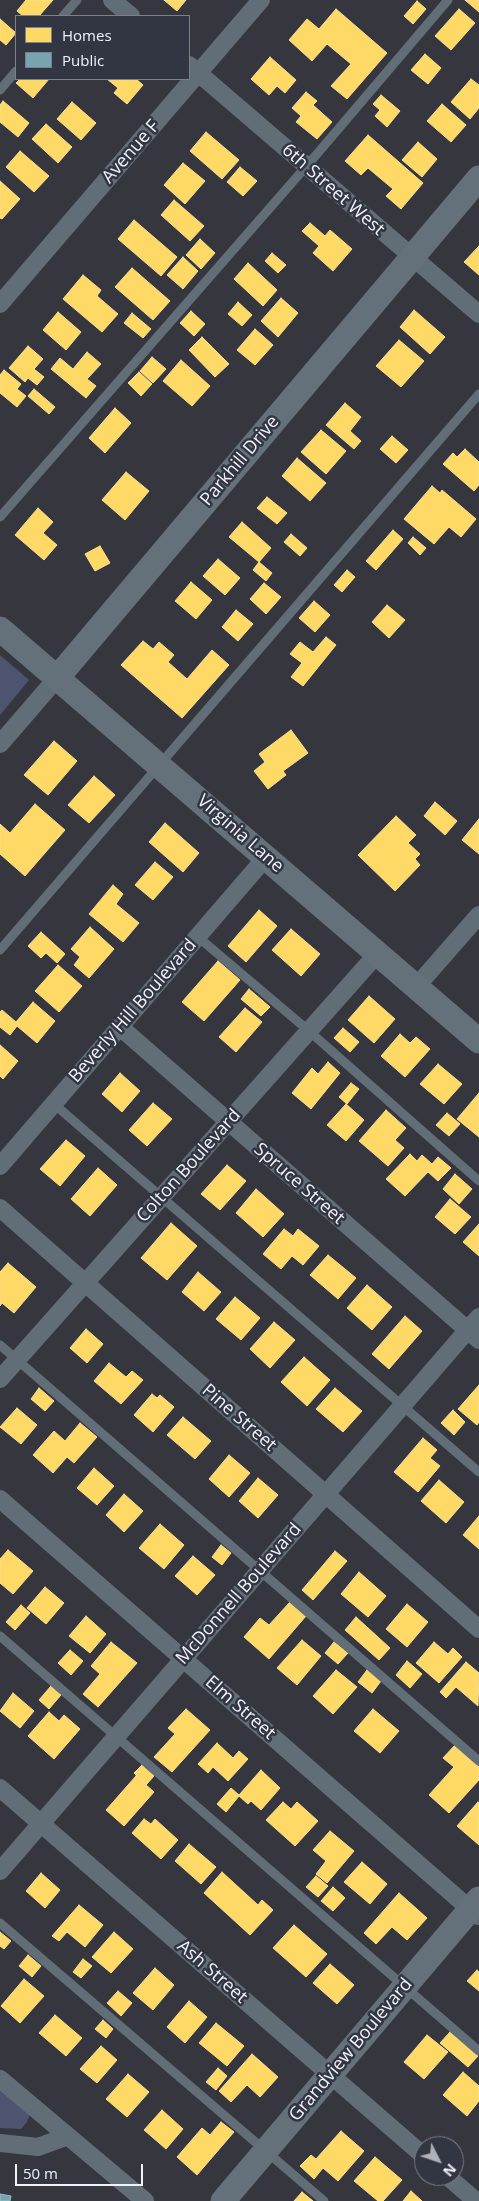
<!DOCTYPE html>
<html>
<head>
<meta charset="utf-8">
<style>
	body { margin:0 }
	#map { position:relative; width:479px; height:2201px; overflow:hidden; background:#36373e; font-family:"Open Sans",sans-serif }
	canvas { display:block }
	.legend { position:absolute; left:15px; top:15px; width:175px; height:65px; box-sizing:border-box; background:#323542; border:1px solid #7e818c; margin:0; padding:6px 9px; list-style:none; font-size:15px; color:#f0f2fb }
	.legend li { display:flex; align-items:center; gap:10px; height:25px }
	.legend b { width:25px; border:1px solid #7e818c }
	.north { position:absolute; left:414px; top:2136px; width:50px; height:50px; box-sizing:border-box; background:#323542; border:1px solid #7e818c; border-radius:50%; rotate:131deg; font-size:14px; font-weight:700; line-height:20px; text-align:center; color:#f0f2fb }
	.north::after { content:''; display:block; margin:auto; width:18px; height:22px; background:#afb1b9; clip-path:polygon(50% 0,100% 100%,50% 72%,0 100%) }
	.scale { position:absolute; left:15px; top:2164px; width:128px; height:22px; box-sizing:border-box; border:2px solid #f0f2fb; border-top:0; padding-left:6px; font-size:15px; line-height:18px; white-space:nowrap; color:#f0f2fb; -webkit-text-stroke:4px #323542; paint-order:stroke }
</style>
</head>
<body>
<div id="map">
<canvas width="479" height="2201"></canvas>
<ul class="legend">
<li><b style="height:14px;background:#ffd966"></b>Homes</li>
<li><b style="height:14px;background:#76a5af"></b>Public</li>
</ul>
<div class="north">N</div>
<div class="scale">50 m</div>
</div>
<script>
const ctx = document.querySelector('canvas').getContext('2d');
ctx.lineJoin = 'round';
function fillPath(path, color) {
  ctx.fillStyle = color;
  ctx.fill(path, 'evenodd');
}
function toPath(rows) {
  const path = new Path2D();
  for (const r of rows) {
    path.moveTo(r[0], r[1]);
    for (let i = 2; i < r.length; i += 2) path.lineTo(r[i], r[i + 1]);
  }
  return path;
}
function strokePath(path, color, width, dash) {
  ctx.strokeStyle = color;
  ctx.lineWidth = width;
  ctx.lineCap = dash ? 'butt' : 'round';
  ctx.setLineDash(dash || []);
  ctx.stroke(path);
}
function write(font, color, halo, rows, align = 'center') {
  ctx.font = font + ' "Open Sans",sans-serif';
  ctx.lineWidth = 5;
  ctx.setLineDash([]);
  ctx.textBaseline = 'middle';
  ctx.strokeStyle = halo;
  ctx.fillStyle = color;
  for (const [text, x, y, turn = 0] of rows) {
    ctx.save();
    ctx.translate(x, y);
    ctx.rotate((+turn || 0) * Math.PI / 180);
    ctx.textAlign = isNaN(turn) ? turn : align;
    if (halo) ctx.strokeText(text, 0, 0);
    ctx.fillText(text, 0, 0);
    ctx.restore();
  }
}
const green = toPath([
	[0,655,29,680,0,715],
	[0,2085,30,2114,27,2122,21,2129,0,2128]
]);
const homes = toPath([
	[26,0,53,0,39,16,23,16,17,11,26,0],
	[164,0,186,0,177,11,164,0],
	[465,0,479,0,479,12,465,0],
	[417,1,426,9,413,24,404,16,417,1],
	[336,9,387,53,347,99,331,86,351,64,327,44,312,61,289,40,307,19,319,29,336,9],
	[459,9,475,23,451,50,435,36,459,9],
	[0,19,16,33,6,45,0,40,0,19],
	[425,54,441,68,428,84,411,70,425,54],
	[270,57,296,80,285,93,277,86,269,95,251,79,270,57],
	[20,79,49,79,33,98,16,83,20,79],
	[107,79,136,79,143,85,127,104,114,93,118,88,107,79],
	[471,79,479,85,479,108,470,119,451,102,471,79],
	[306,92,317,101,313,105,332,122,317,139,296,122,301,116,292,108,306,92],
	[381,95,400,111,387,127,375,116,380,110,373,104,381,95],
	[3,101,29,123,18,137,0,122,0,105,3,101],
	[72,102,96,123,81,140,57,119,72,102],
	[442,104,466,125,451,142,427,121,442,104],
	[46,124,72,147,58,163,32,139,46,124],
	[206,132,239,160,222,179,190,151,206,132],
	[368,135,423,183,401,209,386,196,393,189,368,168,361,175,345,161,368,135],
	[418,142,437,159,422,177,402,160,418,142],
	[20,151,49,176,34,192,6,167,20,151],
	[183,163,205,181,185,204,164,185,183,163],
	[240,167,257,181,243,196,227,182,240,167],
	[0,181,20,199,2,219,0,218,0,181],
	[174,200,204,226,190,241,161,215,174,200],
	[134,220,177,257,161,276,118,239,134,220],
	[310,223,325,236,330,230,352,249,333,271,313,253,319,246,302,231,310,223],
	[200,239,215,253,201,269,186,255,200,239],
	[479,246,479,275,464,262,479,246],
	[272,253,286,265,278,273,265,261,272,253],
	[183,257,198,271,183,289,167,275,183,257],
	[248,263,277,290,263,306,234,279,248,263],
	[132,268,170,301,153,320,115,287,132,268],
	[83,275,101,290,97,296,118,314,102,332,63,299,83,275],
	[281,298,298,313,278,337,261,321,281,298],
	[238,302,252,315,242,326,228,314,238,302],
	[414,310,445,337,430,354,400,327,414,310],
	[191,311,205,324,194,336,180,323,191,311],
	[58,312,81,332,66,350,43,330,58,312],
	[132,313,151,329,143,338,124,323,132,313],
	[255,329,273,345,255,365,237,350,255,329],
	[202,337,229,364,215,377,189,350,202,337],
	[399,340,424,361,401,387,376,366,399,340],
	[28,346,43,359,34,369,44,377,37,385,28,378,25,382,9,368,28,346],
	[87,352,101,364,87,379,96,386,86,398,51,369,60,358,73,369,87,352],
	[152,357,166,369,153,383,140,371,152,357],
	[181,360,210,386,192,406,163,381,181,360],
	[4,370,21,384,17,389,26,396,17,407,0,393,0,375,4,370],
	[139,372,152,384,141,396,128,383,139,372],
	[34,389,55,407,49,414,28,396,34,389],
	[345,403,361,417,350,431,361,441,354,449,326,425,345,403],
	[115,408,131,423,105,453,89,438,115,408],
	[321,430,346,451,326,474,301,452,321,430],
	[392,436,408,450,396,463,380,449,392,436],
	[465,449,479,462,479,485,474,491,443,464,453,453,457,457,465,449],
	[297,458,326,483,310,501,282,476,297,458],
	[126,472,149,491,125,520,102,500,126,472],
	[432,486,440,493,442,490,476,519,461,537,449,527,434,544,404,519,432,486],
	[267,497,287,513,277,524,257,508,267,497],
	[38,508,53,522,43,533,57,545,44,560,15,535,38,508],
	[242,522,271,548,259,562,272,573,266,581,253,570,259,562,229,537,242,522],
	[393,530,403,539,376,570,366,561,393,530],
	[291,534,307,548,300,556,284,542,291,534],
	[413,537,426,548,420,555,408,543,413,537],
	[100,546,110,563,95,571,85,554,100,546],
	[218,559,240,578,225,595,203,576,218,559],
	[347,570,355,577,342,592,334,585,347,570],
	[191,582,212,600,196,619,175,601,191,582],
	[264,583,281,597,266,614,250,599,264,583],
	[314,601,330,615,315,632,299,618,314,601],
	[387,605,405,620,389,638,372,622,387,605],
	[236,610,253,624,238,641,222,627,236,610],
	[326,637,336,645,303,686,291,677,302,663,290,654,300,642,313,652,326,637],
	[143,641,153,649,159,642,174,655,168,662,187,679,212,650,229,665,182,718,121,665,143,641],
	[291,730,308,753,283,771,286,775,268,789,254,771,265,762,259,754,291,730],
	[54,741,77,761,48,795,24,775,54,741],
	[94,776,115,795,89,823,68,805,94,776],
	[435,802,457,821,445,835,424,816,435,802],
	[35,804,65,830,25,876,0,854,0,824,10,833,35,804],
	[396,816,416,835,408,843,420,854,415,859,420,865,395,891,358,855,396,816],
	[479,819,479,854,462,840,479,819],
	[165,823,199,853,183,872,149,842,165,823],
	[155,862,173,877,153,900,135,885,155,862],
	[113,885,123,894,116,904,139,923,123,942,89,914,113,885],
	[259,910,277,926,246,962,228,946,259,910],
	[90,927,114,949,89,978,74,965,80,957,71,949,90,927],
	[291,929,320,954,301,976,272,950,291,929],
	[41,932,65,954,57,963,46,953,41,958,28,946,41,932],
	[218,961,240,980,204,1021,182,1002,218,961],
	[58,965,82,986,59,1012,35,991,58,965],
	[249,989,270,1007,261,1016,241,999,249,989],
	[369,996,395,1019,374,1043,348,1020,369,996],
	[33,1002,55,1021,37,1043,17,1026,10,1035,0,1027,0,1012,2,1010,16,1022,33,1002],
	[245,1008,262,1022,236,1052,219,1037,245,1008],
	[343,1028,359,1042,350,1052,334,1038,343,1028],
	[400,1034,410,1043,416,1037,430,1049,405,1077,381,1056,400,1034],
	[0,1045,18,1061,3,1079,0,1076,0,1045],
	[328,1062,340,1073,311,1109,292,1093,312,1068,318,1074,328,1062],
	[438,1064,462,1084,444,1104,420,1084,438,1064],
	[120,1073,140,1091,122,1112,102,1094,120,1073],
	[351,1083,359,1089,347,1104,339,1097,351,1083],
	[479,1093,479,1137,457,1119,479,1093],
	[153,1103,172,1119,147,1146,129,1130,153,1103],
	[346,1104,364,1120,346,1141,327,1125,346,1104],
	[386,1110,406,1128,395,1140,404,1148,388,1166,359,1141,386,1110],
	[447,1113,460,1124,449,1136,436,1125,447,1113],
	[66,1140,85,1156,60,1186,40,1169,66,1140],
	[410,1154,417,1161,422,1155,432,1164,438,1157,451,1168,438,1181,428,1172,405,1196,386,1179,410,1154],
	[227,1165,246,1181,220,1210,201,1194,227,1165],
	[98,1168,117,1185,90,1216,71,1199,98,1168],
	[455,1174,472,1189,459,1204,443,1189,455,1174],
	[256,1189,284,1214,263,1237,236,1213,256,1189],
	[450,1199,471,1217,455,1234,435,1217,450,1199],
	[171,1223,197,1246,167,1280,141,1258,171,1223],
	[479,1224,479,1256,463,1242,479,1224],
	[284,1229,293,1236,298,1229,319,1246,303,1265,292,1256,281,1269,263,1254,284,1229],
	[328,1255,356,1278,338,1299,310,1275,328,1255],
	[8,1263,36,1287,14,1313,2,1303,0,1306,0,1272,8,1263],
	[198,1272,221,1292,204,1311,182,1292,198,1272],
	[367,1285,392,1307,372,1330,347,1308,367,1285],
	[235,1297,260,1318,241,1340,216,1319,235,1297],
	[405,1316,422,1331,389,1369,372,1354,405,1316],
	[274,1322,295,1340,270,1368,250,1349,274,1322],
	[86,1329,103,1344,87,1363,70,1348,86,1329],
	[304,1357,330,1380,307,1406,281,1382,304,1357],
	[109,1363,126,1377,132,1371,143,1380,121,1404,94,1381,109,1363],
	[479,1385,479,1422,477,1425,458,1409,479,1385],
	[39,1388,54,1401,45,1411,31,1399,39,1388],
	[335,1388,362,1411,343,1432,316,1409,335,1388],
	[152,1394,157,1398,160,1395,174,1407,153,1432,134,1415,152,1394],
	[17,1408,37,1425,21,1444,0,1427,17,1408],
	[453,1410,465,1422,454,1435,441,1423,453,1410],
	[183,1417,211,1441,195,1459,167,1435,183,1417],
	[80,1423,97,1437,74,1463,67,1457,53,1473,33,1455,54,1431,65,1441,80,1423],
	[423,1438,437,1450,430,1458,440,1466,418,1492,394,1472,423,1438],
	[229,1455,250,1473,229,1497,209,1479,229,1455],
	[94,1468,114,1486,97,1505,77,1488,94,1468],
	[258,1478,278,1495,258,1518,239,1501,258,1478],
	[439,1480,464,1502,446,1523,421,1501,439,1480],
	[124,1494,143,1511,124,1532,106,1515,124,1494],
	[479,1516,479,1549,463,1535,479,1516],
	[160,1524,184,1545,164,1569,139,1548,160,1524],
	[221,1545,231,1553,222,1565,212,1557,221,1545],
	[8,1550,33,1571,13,1594,0,1583,0,1559,8,1550],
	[335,1551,347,1561,313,1600,302,1590,335,1551],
	[193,1556,215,1575,197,1595,175,1576,193,1556],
	[359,1572,386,1596,368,1617,341,1594,359,1572],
	[45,1587,64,1603,46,1624,27,1608,45,1587],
	[290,1602,306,1616,269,1659,244,1637,260,1618,269,1625,290,1602],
	[407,1604,428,1622,407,1647,386,1629,407,1604],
	[21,1605,30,1613,15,1630,6,1622,21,1605],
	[86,1616,106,1634,90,1653,69,1636,86,1616],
	[356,1617,390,1648,379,1660,345,1630,356,1617],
	[302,1640,321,1656,297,1685,277,1668,302,1640],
	[111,1642,137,1663,98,1707,83,1694,100,1674,91,1666,111,1642],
	[334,1642,348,1653,338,1664,325,1653,334,1642],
	[434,1642,448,1654,453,1648,462,1657,439,1683,416,1663,434,1642],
	[70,1650,83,1661,71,1675,58,1663,70,1650],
	[407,1661,422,1674,410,1688,396,1675,407,1661],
	[466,1662,479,1673,478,1706,456,1687,446,1698,440,1692,466,1662],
	[336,1670,357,1687,333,1714,313,1696,336,1670],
	[367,1670,381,1681,372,1693,358,1682,367,1670],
	[51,1686,61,1695,49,1709,39,1700,51,1686],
	[13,1693,34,1711,20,1728,0,1711,13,1693],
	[186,1709,210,1730,172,1772,154,1757,175,1734,168,1728,186,1709],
	[373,1709,399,1731,380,1753,354,1731,373,1709],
	[49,1712,59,1721,64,1715,80,1729,54,1759,28,1736,49,1712],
	[217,1743,233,1758,239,1751,248,1759,228,1781,213,1767,208,1773,198,1764,217,1743],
	[455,1745,479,1767,479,1780,449,1813,429,1795,454,1767,443,1758,455,1745],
	[142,1765,154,1776,146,1785,134,1773,142,1765],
	[261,1770,280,1788,261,1810,251,1801,248,1804,239,1796,226,1812,217,1804,231,1788,239,1795,261,1770],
	[136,1776,154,1792,124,1826,106,1810,136,1776],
	[283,1802,291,1809,297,1802,318,1821,295,1846,266,1820,283,1802],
	[478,1802,479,1803,479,1845,457,1826,478,1802],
	[144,1819,151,1824,155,1819,178,1840,161,1859,132,1833,144,1819],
	[330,1831,354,1851,327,1883,316,1874,326,1861,313,1850,330,1831],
	[189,1844,216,1867,201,1884,175,1861,189,1844],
	[362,1862,387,1884,370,1904,344,1882,362,1862],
	[222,1872,258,1905,262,1900,273,1910,250,1935,204,1893,222,1872],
	[41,1873,60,1890,45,1908,26,1891,41,1873],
	[316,1876,328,1886,318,1897,306,1887,316,1876],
	[333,1887,345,1898,333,1911,321,1901,333,1887],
	[399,1893,427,1918,407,1940,392,1927,376,1944,364,1933,399,1893],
	[79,1905,103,1925,85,1947,67,1932,59,1941,52,1936,79,1905],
	[294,1925,327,1954,306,1977,273,1948,294,1925],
	[0,1932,11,1941,4,1949,0,1946,0,1932],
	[114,1932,133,1949,111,1973,92,1957,114,1932],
	[28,1955,41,1966,32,1977,19,1966,28,1955],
	[83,1959,92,1966,81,1978,73,1972,83,1959],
	[330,1964,354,1985,337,2004,313,1983,330,1964],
	[155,1968,174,1985,153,2010,133,1993,155,1968],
	[477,1970,479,1972,479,1991,467,1981,477,1970],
	[24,1979,44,1996,20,2023,1,2006,24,1979],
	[118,1991,132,2003,121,2016,107,2003,118,1991],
	[189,2001,207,2017,185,2043,167,2027,189,2001],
	[55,2015,82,2038,66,2056,39,2033,55,2015],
	[103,2020,113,2029,106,2038,95,2029,103,2020],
	[216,2023,244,2046,227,2066,199,2043,216,2023],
	[450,2032,478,2056,468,2067,440,2043,450,2032],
	[427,2035,448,2052,424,2079,404,2062,427,2035],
	[101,2046,117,2060,97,2083,80,2069,101,2046],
	[252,2054,278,2077,260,2097,247,2085,231,2102,219,2091,252,2054],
	[218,2068,227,2076,216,2090,206,2082,218,2068],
	[463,2072,479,2086,479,2101,467,2116,443,2095,463,2072],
	[128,2074,149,2092,127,2117,106,2099,128,2074],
	[162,2110,183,2129,166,2149,144,2130,162,2110],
	[221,2122,234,2132,197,2175,177,2157,202,2128,210,2135,221,2122],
	[341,2131,364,2151,338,2181,323,2168,314,2179,300,2166,311,2155,316,2159,341,2131],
	[375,2157,402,2180,383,2201,378,2201,354,2181,375,2157],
	[411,2191,422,2201,403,2201,411,2191],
	[302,2192,313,2201,294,2201,302,2192]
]);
const public = toPath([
	[0,2194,11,2196,10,2201,0,2201,0,2194]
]);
const lane = toPath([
	[63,16,77,0],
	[0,90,16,71],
	[0,517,317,154,448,0],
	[198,937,309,1031,479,1181],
	[0,950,479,394],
	[54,1104,479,1472],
	[0,1345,479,1761],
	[0,1636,479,2051],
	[0,1923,324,2201]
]);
const street = toPath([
	[112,0,131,16],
	[189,65,479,314],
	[0,304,261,0],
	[0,744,57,678],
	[416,987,479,915],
	[120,1027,479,1340],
	[0,1166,267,856],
	[0,1208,479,1629],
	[0,1379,378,953],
	[0,1499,478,1916],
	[0,1788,424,2156],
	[0,1871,479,1317],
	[0,2079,145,2201],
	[0,2143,38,2147,68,2136],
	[447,2176,476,2201]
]);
const secondary = toPath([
	[0,629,479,1041],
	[57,678,479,178],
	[223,2201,479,1899]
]);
const streetNames = [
	["Avenue F",131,152,-49],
	["6th Street West",333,190,41],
	["Parkhill Drive",240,461,-50],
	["Virginia Lane",240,834,41],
	["Beverly Hill Boulevard",133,1011,-49],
	["Colton Boulevard",189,1166,-48],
	["Spruce Street",299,1184,41],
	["Pine Street",239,1418,41],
	["McDonnell Boulevard",239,1594,-49],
	["Elm Street",240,1708,41],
	["Ash Street",212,1972,41],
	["Grandview Boulevard",351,2050,-50]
];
fillPath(green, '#4d5470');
fillPath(homes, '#ffd966');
strokePath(homes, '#fae093', 1);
fillPath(public, '#76a5af');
strokePath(public, '#9bbcc6', 1);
strokePath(lane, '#616e77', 9);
strokePath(street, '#616e77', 18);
strokePath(secondary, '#64707a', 25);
write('18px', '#f0f2fb', '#323542', streetNames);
</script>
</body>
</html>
